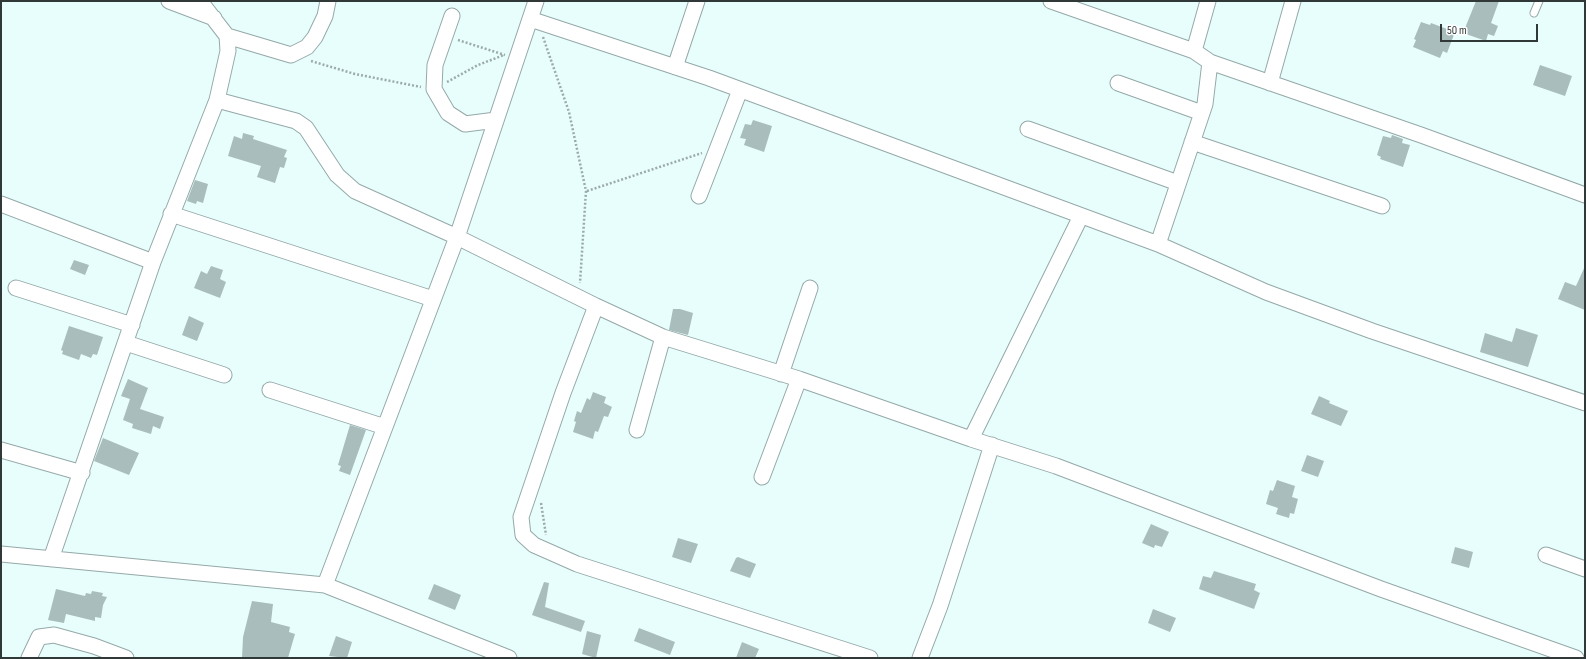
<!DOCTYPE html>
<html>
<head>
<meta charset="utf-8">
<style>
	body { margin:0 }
	#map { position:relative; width:1586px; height:659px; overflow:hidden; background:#e8fefd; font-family:"Sofia Sans Condensed",sans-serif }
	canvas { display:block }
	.frame { position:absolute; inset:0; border:2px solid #303938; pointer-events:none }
	.scale { position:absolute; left:1440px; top:24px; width:98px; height:18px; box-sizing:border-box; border:2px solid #303938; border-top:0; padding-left:5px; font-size:12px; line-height:14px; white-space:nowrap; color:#303938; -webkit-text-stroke:3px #fff; paint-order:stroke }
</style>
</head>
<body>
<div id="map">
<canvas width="1586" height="659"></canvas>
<div class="frame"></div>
<div class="scale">50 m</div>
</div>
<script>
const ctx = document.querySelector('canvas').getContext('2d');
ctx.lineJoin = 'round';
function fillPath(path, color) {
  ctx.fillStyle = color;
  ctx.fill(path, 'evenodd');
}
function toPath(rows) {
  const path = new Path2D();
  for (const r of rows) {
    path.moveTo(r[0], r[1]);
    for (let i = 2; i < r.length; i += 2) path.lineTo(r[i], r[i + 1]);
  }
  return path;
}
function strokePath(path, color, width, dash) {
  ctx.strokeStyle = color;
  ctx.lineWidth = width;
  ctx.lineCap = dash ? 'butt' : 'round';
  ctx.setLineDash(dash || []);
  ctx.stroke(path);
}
const building = toPath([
	[1476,1,1499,1,1491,23,1498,26,1494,36,1488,34,1486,41,1463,33],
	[1421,22,1430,25,1431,23,1455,32,1447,53,1443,51,1440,58,1413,47,1416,40,1414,39],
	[1540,65,1572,76,1565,96,1533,85],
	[753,120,772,126,764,152,744,145,746,139,740,138,745,124,751,125],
	[243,133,254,136,253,139,287,150,284,157,287,158,284,168,280,167,275,183,257,177,261,166,228,156,234,136,242,139],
	[1392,135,1403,139,1402,143,1410,145,1403,167,1380,159,1381,157,1377,155,1383,136,1391,138],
	[195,180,208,184,203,203,197,201,196,204,187,201],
	[74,260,89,265,85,275,70,269],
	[211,266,223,270,220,279,226,282,220,298,194,288,201,271,207,274],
	[1585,266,1585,310,1558,299,1565,282,1576,286],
	[673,309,680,309,693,313,688,335,669,330],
	[189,316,204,323,197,341,182,335],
	[69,326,103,337,97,355,93,354,91,358,81,354,79,360,62,354,63,351,61,350],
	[1516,328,1538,335,1528,367,1480,352,1485,333,1512,342],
	[128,379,148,388,140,409,164,417,160,429,153,426,151,434,132,428,133,424,123,420,130,399,121,396],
	[593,392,606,397,604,403,612,407,608,417,604,416,598,432,595,431,593,439,573,432,576,422,574,421,577,411,581,413,587,398,590,400],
	[1319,396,1330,401,1329,403,1348,411,1341,426,1311,414],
	[350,425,366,430,350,475,339,471,341,466,338,465],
	[103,438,139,453,129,475,94,461],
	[1307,455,1324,461,1318,477,1301,471],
	[1277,480,1295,486,1292,497,1298,499,1294,514,1290,513,1289,518,1276,514,1278,508,1266,504,1270,490,1273,491],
	[1151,524,1169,532,1162,547,1155,545,1154,548,1142,543],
	[678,538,698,544,691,563,672,557],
	[1455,547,1473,552,1469,568,1451,563],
	[738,557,756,564,750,578,730,571,736,558],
	[1214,571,1256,584,1254,590,1260,593,1254,609,1199,589,1203,576,1211,578],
	[544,582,549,583,545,607,585,621,581,632,532,615],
	[434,584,461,595,455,610,428,599],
	[56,589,85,596,86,593,91,594,92,591,103,593,102,596,107,597,103,605,101,618,95,617,95,621,66,614,64,623,48,620],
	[252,601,273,604,271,622,290,627,289,632,295,634,288,658,242,658,243,637],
	[1153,609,1176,618,1170,632,1148,623],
	[639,628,675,642,670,655,634,641],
	[587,631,601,635,596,658,582,654],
	[336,636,352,642,347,658,329,656],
	[742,642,759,649,755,658,736,658]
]);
const path = toPath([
	[543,37,569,112,586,191,580,283],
	[458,40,505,55],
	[311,61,355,74,421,87],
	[447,82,478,65,504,55],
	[587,191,702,153],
	[541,503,546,535]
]);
const service = toPath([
	[1534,13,1539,1]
]);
const minor = toPath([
	[169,1,214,18],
	[1051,1,1194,51],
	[452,16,435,65,434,89,448,113,465,124,496,120],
	[530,19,709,78,1158,244,1266,292,1372,331,1585,403],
	[227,36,291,55,307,47,315,37,325,16,328,1],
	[1210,62,1421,135,1585,195],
	[675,67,697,1],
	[1118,83,1202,113],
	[1270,83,1293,1],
	[217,100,296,121,306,128,337,175,355,191,457,237,596,306,663,337,799,379,971,439,1056,466,1381,589,1576,658],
	[1028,129,1178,183],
	[1192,142,1382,206],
	[699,196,740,90],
	[1,204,153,262],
	[171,214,433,299],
	[1158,244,1205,104,1210,62,1194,51,1208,1],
	[16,288,132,325],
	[596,306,563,393,521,517,523,535,534,545,577,564,870,658],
	[126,343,224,375],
	[781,374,810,288],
	[270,390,385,427],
	[637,430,663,337],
	[971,439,1081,216],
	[1,450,82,473],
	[762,477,799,379],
	[1,554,325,585,509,658],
	[1546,555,1585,569],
	[51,559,153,262,217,100,228,51,227,36,200,1],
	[325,585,457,237,536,1],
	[29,658,39,637,54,635,94,646,126,658],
	[920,658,940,606,992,445]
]);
fillPath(building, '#a8bdbc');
strokePath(service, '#94a9a8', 9);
strokePath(minor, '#94a9a8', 17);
strokePath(path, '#9babaa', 2.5, [2, 2]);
strokePath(service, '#fff', 7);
strokePath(minor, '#fff', 15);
</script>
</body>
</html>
